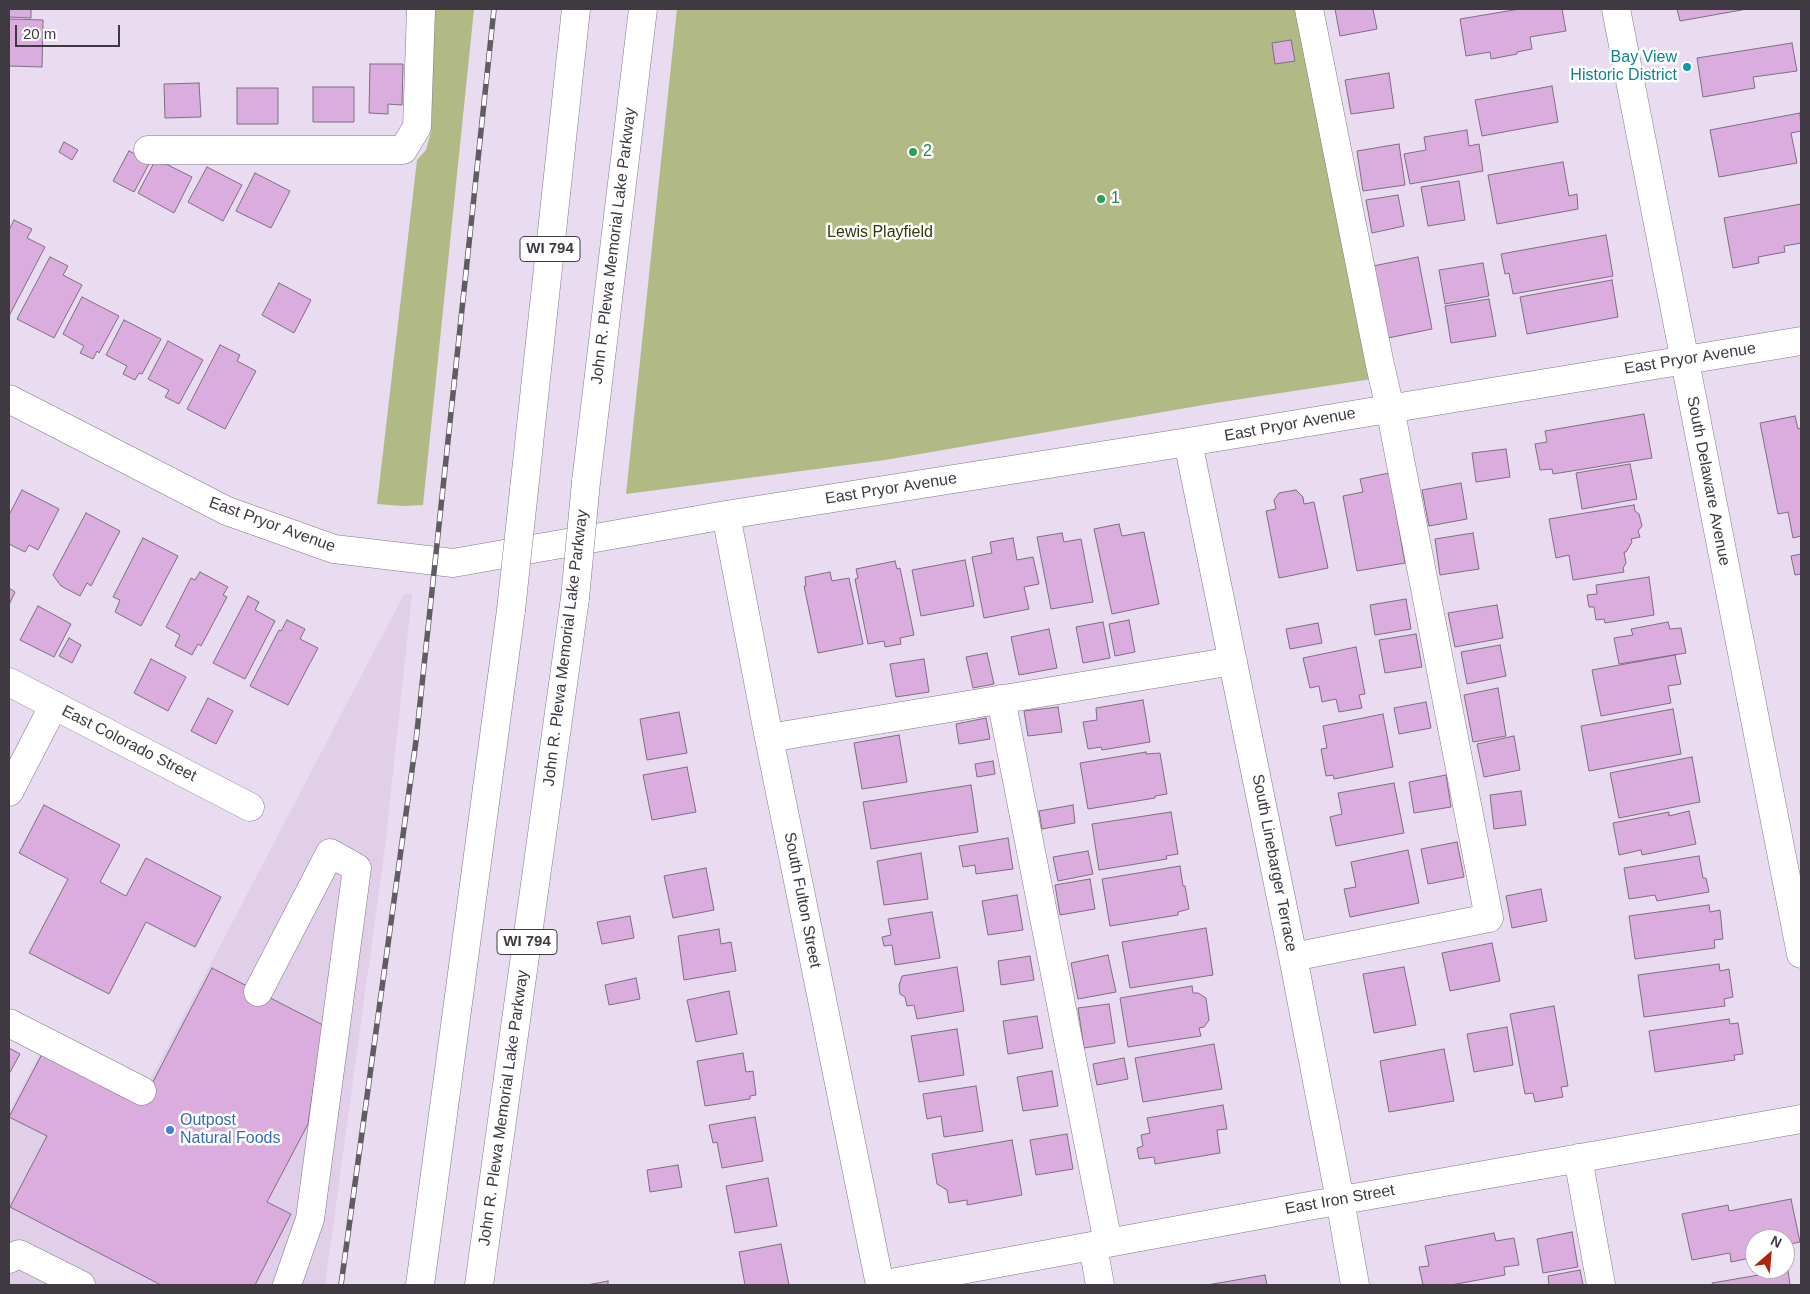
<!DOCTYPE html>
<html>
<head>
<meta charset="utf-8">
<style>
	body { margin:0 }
	#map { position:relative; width:1810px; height:1294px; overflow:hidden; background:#e9dbf0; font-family:Helvetica,sans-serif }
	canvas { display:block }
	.frame { position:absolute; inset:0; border:10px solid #3f3941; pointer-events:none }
	.north { position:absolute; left:1745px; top:1229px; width:50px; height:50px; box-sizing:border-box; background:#fff; border:1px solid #b2b0b3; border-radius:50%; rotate:27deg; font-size:14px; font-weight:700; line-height:20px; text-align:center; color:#3f3941 }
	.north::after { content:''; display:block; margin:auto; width:18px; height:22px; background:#b0230c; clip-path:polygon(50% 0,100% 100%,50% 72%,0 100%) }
	.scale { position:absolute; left:15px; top:25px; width:105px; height:22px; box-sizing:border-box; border:2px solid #3f3941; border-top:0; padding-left:6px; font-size:15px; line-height:18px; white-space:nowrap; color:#3f3941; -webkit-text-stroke:4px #fff; paint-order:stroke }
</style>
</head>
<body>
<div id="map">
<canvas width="1810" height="1294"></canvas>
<div class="frame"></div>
<div class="north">N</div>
<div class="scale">20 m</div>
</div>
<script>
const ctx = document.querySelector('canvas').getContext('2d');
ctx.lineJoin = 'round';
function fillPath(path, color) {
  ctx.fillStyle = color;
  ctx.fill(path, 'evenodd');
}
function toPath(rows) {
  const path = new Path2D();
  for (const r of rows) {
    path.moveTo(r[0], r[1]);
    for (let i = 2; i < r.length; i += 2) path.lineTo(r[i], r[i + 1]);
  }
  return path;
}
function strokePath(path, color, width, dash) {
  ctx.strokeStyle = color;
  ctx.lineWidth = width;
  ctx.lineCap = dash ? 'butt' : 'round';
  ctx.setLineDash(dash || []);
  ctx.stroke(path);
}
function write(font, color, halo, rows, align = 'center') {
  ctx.font = font + ' Helvetica,sans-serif';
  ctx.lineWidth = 5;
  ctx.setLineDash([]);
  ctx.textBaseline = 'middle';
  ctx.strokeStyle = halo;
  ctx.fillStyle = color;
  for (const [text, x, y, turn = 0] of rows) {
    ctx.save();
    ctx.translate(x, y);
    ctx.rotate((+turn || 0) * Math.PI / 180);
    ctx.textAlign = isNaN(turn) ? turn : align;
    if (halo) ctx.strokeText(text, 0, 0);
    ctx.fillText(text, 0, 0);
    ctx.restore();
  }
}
const built = toPath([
	[404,594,412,594,385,848,325,1285,9,1285,9,1112,41,1051,139,1101]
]);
const green = toPath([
	[435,9,474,9,423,505,403,506,377,504,417,160,426,150,431,132],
	[677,9,1299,9,1372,379,1215,403,885,460,626,494]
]);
const building = toPath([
	[9,9,31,9,31,18,9,17,9,9],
	[1335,9,1373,9,1377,29,1340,36,1335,9],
	[1520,9,1562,9,1566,31,1530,37,1532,49,1517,52,1517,54,1491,59,1490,52,1466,56,1460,19,1520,9],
	[1677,9,1747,9,1680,21,1677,9],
	[9,19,43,20,42,67,9,66,9,19],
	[1291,40,1295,61,1275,64,1272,43,1291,40],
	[1792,43,1797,71,1753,77,1755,88,1703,97,1697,58,1792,43],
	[370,64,403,64,402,105,388,104,388,114,369,113,370,64],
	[1389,73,1394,108,1351,114,1345,80,1389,73],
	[199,83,201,117,165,118,164,84,199,83],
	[1552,86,1558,122,1482,136,1475,100,1552,86],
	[313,87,354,87,354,122,313,122,313,87],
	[237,88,278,88,278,124,237,124,237,88],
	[1800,113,1801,131,1791,133,1797,163,1719,177,1710,130,1800,113],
	[1467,130,1469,146,1479,144,1483,171,1410,184,1404,154,1426,150,1424,137,1467,130],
	[64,142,78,150,72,160,59,152,64,142],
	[1399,144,1405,185,1363,191,1357,151,1399,144],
	[129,151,150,162,134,192,113,181,129,151],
	[156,159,192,177,174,213,138,193,156,159],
	[1563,162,1569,196,1577,194,1578,209,1497,224,1488,175,1563,162],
	[207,167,242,185,223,221,188,202,207,167],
	[255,173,290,191,271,228,236,211,255,173],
	[1459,181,1465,220,1428,226,1421,187,1459,181],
	[1398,195,1404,226,1372,233,1366,200,1398,195],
	[1801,204,1801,243,1784,246,1785,252,1758,257,1759,263,1733,268,1724,218,1801,204],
	[14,220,32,229,27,238,45,247,9,316,9,230,14,220],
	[1606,235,1613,276,1513,294,1509,273,1505,274,1501,254,1606,235],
	[50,257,68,266,63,275,82,285,54,338,17,319,50,257],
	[1418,257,1432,329,1388,338,1373,266,1418,257],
	[1483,263,1489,296,1445,304,1439,270,1483,263],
	[1612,280,1618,317,1527,334,1520,297,1612,280],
	[279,283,311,300,294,333,262,315,279,283],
	[82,297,119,316,99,353,97,351,93,359,80,353,84,346,63,334,82,297],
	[1489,299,1496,336,1451,343,1445,306,1489,299],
	[124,320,161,339,142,374,139,373,135,380,123,374,127,366,106,355,124,320],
	[168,341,203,360,179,404,165,397,169,390,148,379,168,341],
	[220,345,240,355,237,361,256,371,225,429,187,409,220,345],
	[1644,414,1652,458,1553,474,1552,469,1540,470,1535,444,1547,442,1545,431,1644,414],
	[1795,416,1798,429,1801,428,1801,536,1793,538,1788,512,1778,514,1760,423,1795,416],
	[1506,449,1510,477,1476,482,1472,453,1506,449],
	[1630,464,1637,499,1582,509,1576,473,1630,464],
	[1389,473,1405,563,1357,571,1343,496,1363,492,1360,479,1389,473],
	[1461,483,1467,519,1429,526,1422,490,1461,483],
	[22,490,59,509,38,550,29,545,25,552,9,544,9,515,22,490],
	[1296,490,1303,497,1304,504,1314,502,1328,568,1279,578,1266,511,1276,509,1274,500,1279,493,1296,490],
	[1634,505,1635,511,1639,514,1642,526,1638,531,1640,537,1631,539,1632,542,1626,552,1624,552,1626,563,1623,568,1624,572,1573,580,1569,555,1556,558,1549,519,1634,505],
	[86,513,120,531,91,586,87,583,80,596,61,586,53,575,86,513],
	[1119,524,1122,536,1144,532,1159,604,1112,614,1094,529,1119,524],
	[1062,533,1064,542,1081,539,1093,602,1051,609,1037,537,1062,533],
	[1473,533,1479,569,1440,575,1435,539,1473,533],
	[143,538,178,556,141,626,115,612,120,600,113,597,143,538],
	[1013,538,1017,560,1033,557,1039,584,1024,587,1029,609,984,618,972,557,992,553,990,542,1013,538],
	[1801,554,1801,574,1795,575,1791,556,1801,554],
	[965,560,974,606,921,616,912,570,965,560],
	[895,561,897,569,900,568,914,635,900,638,901,644,885,647,884,641,868,644,855,579,858,578,856,569,895,561],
	[200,572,228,587,223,595,227,597,201,646,198,644,192,655,175,646,180,635,166,627,191,578,195,580,200,572],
	[830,572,832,581,849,578,863,644,818,653,804,586,806,586,805,577,830,572],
	[1649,577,1654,615,1605,623,1604,619,1596,620,1594,607,1589,607,1587,595,1597,594,1596,585,1649,577],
	[9,588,15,592,9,605,9,588],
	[248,596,259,602,255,610,275,621,245,679,213,663,248,596],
	[1406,599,1411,629,1375,635,1370,605,1406,599],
	[1497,605,1503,638,1455,647,1448,613,1497,605],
	[38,606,71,624,54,657,20,640,38,606],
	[287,620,305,629,300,639,318,648,288,705,250,686,279,630,281,631,287,620],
	[1129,620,1135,652,1115,656,1109,624,1129,620],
	[1103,622,1110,658,1083,663,1076,627,1103,622],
	[1668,622,1670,629,1681,628,1686,653,1619,664,1614,638,1633,635,1631,629,1668,622],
	[1318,623,1322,643,1290,649,1286,629,1318,623],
	[1049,629,1057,668,1019,675,1011,637,1049,629],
	[1416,634,1422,667,1385,673,1379,640,1416,634],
	[69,638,81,645,72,663,59,656,69,638],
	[1500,645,1506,676,1467,684,1461,652,1500,645],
	[1356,647,1365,694,1359,695,1362,708,1339,712,1336,699,1322,702,1319,686,1310,688,1303,658,1356,647],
	[987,653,994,684,973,688,966,657,987,653],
	[1675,655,1681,684,1668,686,1671,703,1601,716,1592,670,1675,655],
	[151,659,186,677,168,711,134,693,151,659],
	[924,659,929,692,896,697,890,664,924,659],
	[1498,688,1506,736,1473,742,1464,695,1498,688],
	[208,698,233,711,216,744,191,731,208,698],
	[1143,700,1150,742,1102,750,1101,747,1088,749,1083,722,1097,720,1096,708,1143,700],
	[1426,702,1431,728,1399,734,1394,708,1426,702],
	[1058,707,1062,732,1028,736,1024,711,1058,707],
	[1673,709,1681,754,1589,771,1581,726,1673,709],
	[679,712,687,753,647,760,640,719,679,712],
	[1383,714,1393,767,1334,779,1333,775,1326,776,1321,749,1327,748,1323,726,1383,714],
	[986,718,990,739,959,744,956,724,986,718],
	[899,735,907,782,862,789,854,743,899,735],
	[1514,736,1520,770,1484,777,1477,744,1514,736],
	[1146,752,1146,754,1160,753,1167,794,1155,796,1155,798,1088,809,1080,763,1146,752],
	[1692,757,1700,802,1619,818,1610,773,1692,757],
	[993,761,995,774,977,777,975,764,993,761],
	[687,767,696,812,652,820,643,775,687,767],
	[1446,775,1451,807,1414,813,1409,782,1446,775],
	[1394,783,1404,833,1336,846,1330,817,1342,814,1338,793,1394,783],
	[971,785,978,832,871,849,863,802,971,785],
	[1521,791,1526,825,1494,829,1490,795,1521,791],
	[44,805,120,845,100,882,126,896,146,858,221,897,195,947,146,922,109,994,29,953,68,879,19,853,44,805],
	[1073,805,1075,823,1042,829,1039,811,1073,805],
	[1689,811,1696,844,1642,855,1641,850,1619,855,1613,823,1669,812,1669,816,1689,811],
	[1171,812,1178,854,1166,856,1167,859,1099,870,1092,824,1171,812],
	[1008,838,1013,869,976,874,975,865,963,867,959,846,1008,838],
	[1457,842,1464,877,1428,884,1421,849,1457,842],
	[1408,850,1419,903,1350,917,1344,889,1356,887,1351,862,1408,850],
	[1088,851,1093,874,1058,881,1053,857,1088,851],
	[921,853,928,899,884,905,877,861,921,853],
	[1699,856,1703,878,1706,878,1709,892,1657,901,1655,895,1629,899,1624,868,1699,856],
	[1180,866,1183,886,1185,886,1189,909,1178,912,1178,915,1110,926,1102,879,1180,866],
	[706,868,714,910,673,918,664,876,706,868],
	[1090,879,1095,909,1060,915,1055,885,1090,879],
	[1541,889,1547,921,1512,928,1506,896,1541,889],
	[1017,895,1023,930,988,935,982,901,1017,895],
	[1709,905,1710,912,1720,910,1723,939,1714,940,1715,948,1635,959,1629,916,1709,905],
	[932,912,940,958,895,965,892,945,884,946,882,937,891,935,888,919,932,912],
	[630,916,634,938,602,944,597,922,630,916],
	[1206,928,1213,975,1130,988,1122,942,1206,928],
	[719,929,721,944,731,942,736,971,684,980,678,936,719,929],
	[1492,943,1500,981,1450,991,1442,953,1492,943],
	[1108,955,1116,992,1078,999,1071,963,1108,955],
	[1030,956,1034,980,1001,985,998,961,1030,956],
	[1719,964,1720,971,1729,969,1733,997,1724,999,1725,1006,1644,1017,1638,975,1719,964],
	[957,967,964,1011,917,1019,914,1005,907,1006,905,997,900,994,899,985,902,976,957,967],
	[1404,967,1416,1025,1374,1033,1363,974,1404,967],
	[212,968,323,1025,308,1124,267,1202,291,1214,255,1285,161,1285,10,1207,47,1136,9,1117,42,1054,141,1105,212,968],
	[636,978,640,999,609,1005,605,985,636,978],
	[1192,986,1193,993,1198,993,1206,998,1209,1020,1204,1027,1199,1028,1201,1036,1128,1047,1120,998,1192,986],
	[729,991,737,1034,696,1042,687,1000,729,991],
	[1109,1004,1115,1043,1084,1048,1078,1008,1109,1004],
	[1554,1006,1568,1086,1561,1087,1563,1097,1535,1102,1533,1093,1525,1094,1510,1014,1554,1006],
	[1037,1016,1043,1048,1008,1054,1003,1021,1037,1016],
	[1729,1019,1730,1024,1738,1023,1743,1054,1734,1055,1735,1060,1655,1072,1649,1031,1729,1019],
	[1507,1027,1513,1065,1474,1072,1467,1034,1507,1027],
	[957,1029,964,1075,919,1082,911,1036,957,1029],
	[1214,1044,1222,1089,1143,1102,1135,1058,1214,1044],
	[9,1048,20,1054,9,1074,9,1048],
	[1444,1049,1454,1101,1389,1112,1380,1061,1444,1049],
	[743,1053,746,1072,753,1071,756,1095,750,1096,750,1099,705,1106,697,1061,743,1053],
	[1124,1058,1128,1079,1097,1085,1093,1064,1124,1058],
	[1052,1071,1058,1106,1023,1111,1017,1077,1052,1071],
	[976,1086,983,1131,944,1137,941,1116,927,1119,923,1094,976,1086],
	[1223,1105,1227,1129,1217,1130,1220,1153,1155,1164,1154,1157,1139,1159,1137,1148,1143,1146,1141,1135,1150,1133,1147,1118,1223,1105],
	[755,1117,763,1161,722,1168,717,1142,713,1143,709,1125,755,1117],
	[1067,1134,1073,1169,1036,1175,1030,1140,1067,1134],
	[1012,1140,1022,1195,967,1205,967,1200,949,1203,947,1190,937,1184,932,1154,1012,1140],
	[678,1165,682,1187,650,1192,647,1170,678,1165],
	[768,1178,777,1226,735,1233,726,1186,768,1178],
	[1791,1199,1800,1242,1785,1245,1785,1239,1755,1239,1755,1257,1731,1262,1730,1253,1692,1260,1682,1214,1728,1205,1729,1211,1791,1199],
	[1572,1232,1578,1267,1543,1273,1537,1239,1572,1232],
	[1494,1233,1496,1241,1514,1238,1519,1265,1504,1267,1505,1275,1451,1285,1423,1285,1419,1267,1429,1266,1425,1246,1494,1233],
	[781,1244,789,1285,745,1285,739,1252,781,1244],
	[1580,1270,1583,1285,1549,1285,1548,1276,1580,1270],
	[1788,1270,1790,1285,1713,1285,1712,1283,1788,1270],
	[1265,1275,1267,1285,1207,1285,1265,1275],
	[608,1281,608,1285,587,1285,608,1281]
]);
const minor = toPath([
	[1616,9,1801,954],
	[148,150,403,150,417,127,421,9],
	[9,399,227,511,334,549,453,563,726,515,1188,442,1801,341],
	[1188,442,1293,957,1340,1200,1355,1285],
	[726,515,769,738,880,1285],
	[9,682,250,807],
	[1001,699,1108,1243],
	[769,738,1233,661],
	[9,792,54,705],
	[1293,957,1489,918,1390,408,1380,365,1309,9],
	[258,992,330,853,357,868,310,1219,287,1285],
	[9,1023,142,1091],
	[1578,1158,1601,1285],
	[1093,1246,1100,1285],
	[9,1259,19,1254,81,1285],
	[880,1285,1303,1207,1801,1119]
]);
const major = toPath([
	[586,482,643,9],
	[524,490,576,9],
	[420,1285,511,610],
	[479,1285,575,598]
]);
const rail = toPath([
	[341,1285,416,741,494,9]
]);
const majorBridge = toPath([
	[575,598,586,482],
	[511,610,524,490]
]);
const markers = [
	[1687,67,5,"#0f9aa8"],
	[913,152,5,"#2e9e5b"],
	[1101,199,5,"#2e9e5b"],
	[170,1130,5,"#3f7fe0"]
];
const shields = [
	[550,249,60],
	[527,942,60]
];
const shieldNames = [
	["WI 794",550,249],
	["WI 794",527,942]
];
const cultureNames = [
	["Bay View",1677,58],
	["Historic District",1677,76]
];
const leisureNames = [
	["2",923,152],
	["1",1111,199]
];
const parkNames = [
	["Lewis Playfield",880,233]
];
const streetNames = [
	["John R. Plewa Memorial Lake Parkway",614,246,-83],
	["East Pryor Avenue",1690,359,-9],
	["East Pryor Avenue",1290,425,-10],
	["South Delaware Avenue",1708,481,79],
	["East Pryor Avenue",891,489,-9],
	["East Pryor Avenue",272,525,20],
	["John R. Plewa Memorial Lake Parkway",566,648,-83],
	["East Colorado Street",129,744,27],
	["South Linebarger Terrace",1274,863,79],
	["South Fulton Street",802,900,79],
	["John R. Plewa Memorial Lake Parkway",504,1108,-82],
	["East Iron Street",1340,1200,-10]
];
const shopNames = [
	["Outpost",180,1121],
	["Natural Foods",180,1139]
];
fillPath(built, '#e1cfea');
fillPath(green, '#b1b985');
fillPath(building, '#dbaddf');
strokePath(building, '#7d6e7f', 1);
strokePath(minor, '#83778a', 29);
strokePath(major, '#83778a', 29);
strokePath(minor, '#fff', 28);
strokePath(major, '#fff', 28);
strokePath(rail, '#625b65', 5.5);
strokePath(rail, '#fff', 4, [11]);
strokePath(majorBridge, '#83778a', 29, []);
strokePath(majorBridge, '#fff', 28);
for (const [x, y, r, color] of markers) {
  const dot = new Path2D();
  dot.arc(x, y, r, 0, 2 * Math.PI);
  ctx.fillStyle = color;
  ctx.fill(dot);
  strokePath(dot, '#fff', 2);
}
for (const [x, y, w] of shields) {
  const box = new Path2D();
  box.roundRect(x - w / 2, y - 12.5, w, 25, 4);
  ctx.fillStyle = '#fff';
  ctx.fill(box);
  strokePath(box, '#3f3941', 1);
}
write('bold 15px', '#3f3941', null, shieldNames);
write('16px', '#0d838f', '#fff', cultureNames, 'right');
write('16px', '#27864d', '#fff', leisureNames, 'left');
write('16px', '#343806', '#fff', parkNames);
write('16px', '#3f3941', '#fff', streetNames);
write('16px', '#366cbe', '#fff', shopNames, 'left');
</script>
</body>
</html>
